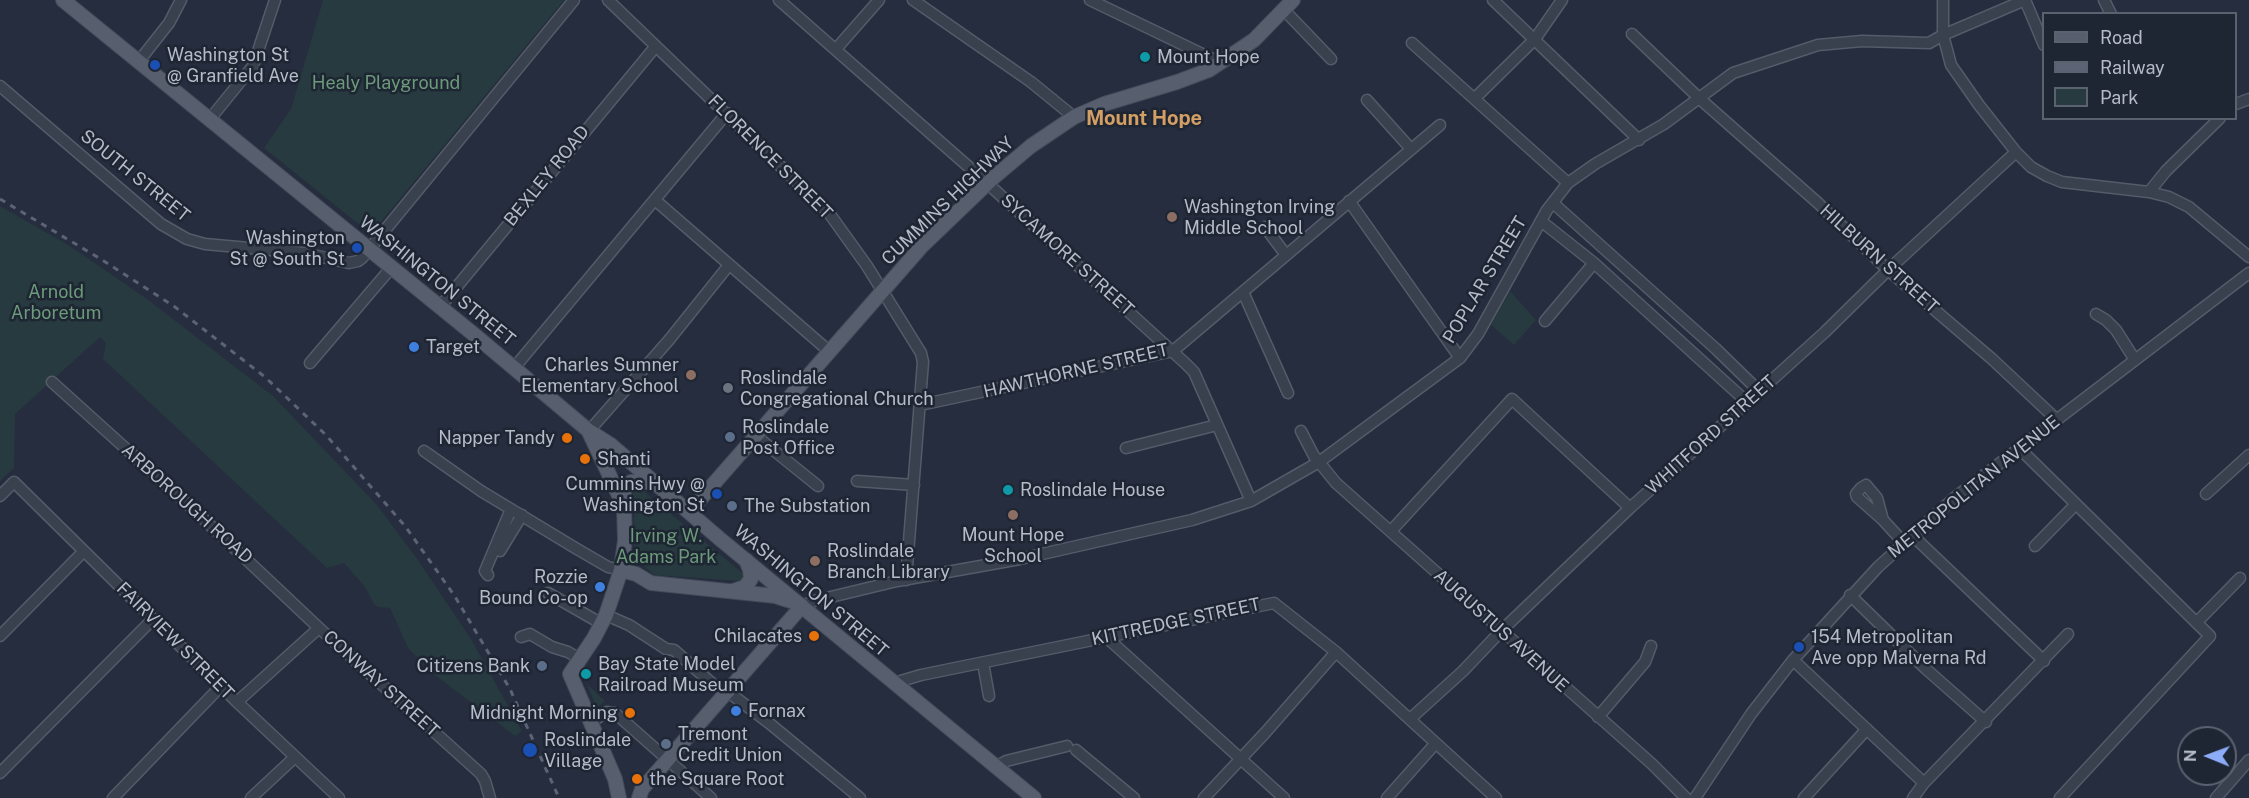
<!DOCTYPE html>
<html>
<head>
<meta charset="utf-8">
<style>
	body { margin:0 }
	#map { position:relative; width:2249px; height:798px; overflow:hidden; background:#252d3e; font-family:"Public Sans",sans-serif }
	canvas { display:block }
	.legend { position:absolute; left:2042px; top:12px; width:195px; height:108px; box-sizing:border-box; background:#1e2533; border:2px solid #5a616f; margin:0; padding:8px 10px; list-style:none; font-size:18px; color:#b5bbc9 }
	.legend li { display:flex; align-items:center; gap:12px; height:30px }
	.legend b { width:30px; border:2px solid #5a616f }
	.north { position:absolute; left:2177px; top:726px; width:60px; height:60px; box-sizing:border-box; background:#1e2533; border:2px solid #5a616f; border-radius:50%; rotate:271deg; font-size:16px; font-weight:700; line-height:24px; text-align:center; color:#b5bbc9 }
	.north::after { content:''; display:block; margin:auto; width:21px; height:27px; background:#8cacf7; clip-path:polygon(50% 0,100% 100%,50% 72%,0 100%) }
</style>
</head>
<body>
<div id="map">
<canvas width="2249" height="798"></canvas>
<ul class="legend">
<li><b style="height:8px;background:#575f6e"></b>Road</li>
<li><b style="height:8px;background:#5b6375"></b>Railway</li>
<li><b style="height:16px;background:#273a3f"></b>Park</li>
</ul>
<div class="north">N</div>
</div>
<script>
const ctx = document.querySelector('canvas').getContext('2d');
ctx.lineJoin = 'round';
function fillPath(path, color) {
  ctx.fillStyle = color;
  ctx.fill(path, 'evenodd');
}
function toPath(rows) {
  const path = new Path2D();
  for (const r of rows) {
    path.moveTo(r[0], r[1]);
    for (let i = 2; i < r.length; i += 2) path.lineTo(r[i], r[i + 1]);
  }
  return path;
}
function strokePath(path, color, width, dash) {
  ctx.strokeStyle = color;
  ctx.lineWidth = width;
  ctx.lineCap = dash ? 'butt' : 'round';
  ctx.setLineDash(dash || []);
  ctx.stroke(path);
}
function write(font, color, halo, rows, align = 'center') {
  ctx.font = font + ' "Public Sans",sans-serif';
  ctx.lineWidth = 5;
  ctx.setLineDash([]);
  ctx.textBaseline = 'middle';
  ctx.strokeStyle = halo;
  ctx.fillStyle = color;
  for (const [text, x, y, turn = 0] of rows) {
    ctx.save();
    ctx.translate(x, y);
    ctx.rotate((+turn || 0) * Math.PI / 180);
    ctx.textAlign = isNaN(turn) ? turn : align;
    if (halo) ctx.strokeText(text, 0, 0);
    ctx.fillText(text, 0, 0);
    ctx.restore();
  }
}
const green = toPath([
	[323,0,564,0,371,234,264,148,291,109],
	[0,206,70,246,147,299,273,396,377,505,418,560,471,639,522,731,515,736,435,675,408,648,390,608,378,607,374,604,365,587,344,563,327,568,103,359,106,343,100,337,15,414,14,468,0,481],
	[1510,291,1536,320,1514,345,1491,325],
	[640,488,741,572,744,575,742,581,655,575,652,573,637,560,634,550,634,513,632,497,633,491],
	[586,683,604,700,604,702,598,707,596,706]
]);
const minor = toPath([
	[608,0,829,213,867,266,921,353,923,362,906,580],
	[779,0,987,183,1185,363,1194,372,1251,501],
	[913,0,1031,82,1074,117],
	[1090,0,1221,63],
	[1493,0,1639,140],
	[1943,0,1943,35,1951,65,1979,105,2016,152,2031,167,2047,176,2062,182,2149,192,2169,197,2189,207,2249,257],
	[2025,0,2044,45],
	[2104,0,2111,14],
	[1284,10,1331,59],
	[1632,34,1700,99,1818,203,1888,270,1992,359,2056,419],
	[1412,43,1568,183],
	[836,49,879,0],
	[139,61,169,23,181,0],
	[0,86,161,224,187,239,205,244,304,253,349,263,358,261,362,258,574,0],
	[1475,98,1535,39,1562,0],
	[1367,100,1411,149],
	[2236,104,2249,99],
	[210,119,253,66,275,0],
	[2149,192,2166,171,2220,118],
	[655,200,830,352],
	[1349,201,1460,358],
	[1553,203,1716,349,1759,391],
	[1541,221,1594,263,1747,402],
	[1265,227,1286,255],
	[1243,292,1288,393],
	[440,307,656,46],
	[2096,314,2106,320,2116,330,2135,360],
	[1545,321,1594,263],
	[310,363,391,268],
	[514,368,727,113],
	[52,382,195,511,319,628],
	[920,405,1173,351,1440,125],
	[589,431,669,340,729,265],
	[1301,431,1314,456,1336,483,1652,764,1686,798],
	[756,436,818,486],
	[1126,448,1217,425],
	[2019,448,2210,636,2060,798],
	[424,451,481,491,577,549,608,567,621,570],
	[857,481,914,485],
	[2206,494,2249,455],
	[0,496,14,482,237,702,339,798],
	[1883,520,1877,498,1866,485,1861,488,1856,494,1857,497,1883,520,1904,543],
	[1391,531,1512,399,1630,508],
	[1912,535,2044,661],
	[2035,546,2076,504],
	[500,551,522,515],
	[488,575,485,571,511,509],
	[548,593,602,624],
	[1850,595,1926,669,1986,722],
	[802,606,814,601,897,581,1020,559,1192,520,1251,501,1319,462,1460,358,1478,334,1547,210,1568,183,1595,164,1664,124,1733,73,1818,45,1862,41,1929,43,1943,35,2025,0],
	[606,615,629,625,666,649,674,650,716,687,727,691,769,723,860,798],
	[2197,622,2240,578],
	[0,636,84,551],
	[1105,636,1284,798],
	[521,637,530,634,552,647,568,652,580,659],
	[1793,660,1924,783],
	[983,663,989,696],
	[894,683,921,675,1274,603,1336,652,1496,798],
	[237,702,319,628,481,774,485,781,490,798],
	[1598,717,1645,662,1651,646],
	[1410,719,1463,671,1501,631,1630,508,1825,332,1888,270,2016,152],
	[591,722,607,712,615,713,711,798],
	[1076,750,1134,798],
	[996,767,1006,761,1067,746],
	[0,773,153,619],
	[113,798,221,686],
	[251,798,294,758],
	[1204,798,1265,733,1336,652],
	[1387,798,1435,744],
	[1695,798,1751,714,1793,660,1878,567,1953,499,2249,273],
	[1804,798,1867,729],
	[1913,798,1924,783,2068,634],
	[2216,798,2249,760]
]);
const major = toPath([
	[63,0,477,337,589,431,611,445,720,539,1034,798],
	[589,432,624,506,625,540,621,570,606,615,594,638,570,674,615,779,619,798],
	[623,503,624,491,631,482,655,482],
	[689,512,922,246,993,178,1031,146,1074,117,1104,104,1177,82,1209,70,1254,40,1293,0],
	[621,570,636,574,651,583,775,596,791,601],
	[733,591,745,587,751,579,750,570,746,560],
	[639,798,642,789,802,606]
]);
const rail = toPath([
	[0,199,99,258,175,307,265,377,326,435,405,526,454,595,510,689,559,798]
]);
const markers = [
	[1145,57,6,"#0f9aa8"],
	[155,65,6,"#1a4fb4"],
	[1172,217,6,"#8d6e63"],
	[357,248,6,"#1a4fb4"],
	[414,347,6,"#3f7fe0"],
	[691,375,6,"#8d6e63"],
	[728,388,6,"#6b7280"],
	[730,437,6,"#5c6f8a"],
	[567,438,6,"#e8710a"],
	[585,459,6,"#e8710a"],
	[1008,490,6,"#0f9aa8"],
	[717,494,6,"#1a4fb4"],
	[732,506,6,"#5c6f8a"],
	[1013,515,6,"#8d6e63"],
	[815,561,6,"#8d6e63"],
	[600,587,6,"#3f7fe0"],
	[814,636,6,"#e8710a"],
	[1799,647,6,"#1a4fb4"],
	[542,666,6,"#5c6f8a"],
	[586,674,6,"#0f9aa8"],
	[736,711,6,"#3f7fe0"],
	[630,713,6,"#e8710a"],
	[666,744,6,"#5c6f8a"],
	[530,750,8,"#1a4fb4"],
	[637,779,6,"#e8710a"]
];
const poiNames = [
	["Washington St",167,55],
	["@ Granfield Ave",167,76],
	["Mount Hope",1157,57],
	["Washington Irving",1184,207],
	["Middle School",1184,228],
	["Washington",345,238,"right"],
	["St @ South St",345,259,"right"],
	["Target",426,347],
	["Charles Sumner",679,365,"right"],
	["Elementary School",679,386,"right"],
	["Roslindale",740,378],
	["Congregational Church",740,399],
	["Roslindale",742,427],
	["Post Office",742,448],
	["Napper Tandy",555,438,"right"],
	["Shanti",597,459],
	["Cummins Hwy @",705,484,"right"],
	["Washington St",705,505,"right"],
	["Roslindale House",1020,490],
	["The Substation",744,506],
	["Mount Hope",1013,535,"center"],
	["School",1013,556,"center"],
	["Roslindale",827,551],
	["Branch Library",827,572],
	["Rozzie",588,577,"right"],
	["Bound Co-op",588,598,"right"],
	["Chilacates",802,636,"right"],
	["154 Metropolitan",1811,637],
	["Ave opp Malverna Rd",1811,658],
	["Bay State Model",598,664],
	["Railroad Museum",598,685],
	["Citizens Bank",530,666,"right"],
	["Fornax",748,711],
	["Midnight Morning",618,713,"right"],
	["Tremont",678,734],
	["Credit Union",678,755],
	["Roslindale",544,740],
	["Village",544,761],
	["the Square Root",649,779]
];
const parkNames = [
	["Healy Playground",386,83],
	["Arnold",56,292],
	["Arboretum",56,313],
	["Irving W.",666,536],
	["Adams Park",666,557]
];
const streetNames = [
	["FLORENCE STREET",770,157,45],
	["SOUTH STREET",135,176,39],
	["BEXLEY ROAD",547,176,-51],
	["CUMMINS HIGHWAY",948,201,-44],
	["SYCAMORE STREET",1067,255,42],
	["HILBURN STREET",1879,259,42],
	["POPLAR STREET",1485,280,-59],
	["WASHINGTON STREET",437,281,39],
	["HAWTHORNE STREET",1076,371,-13],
	["WHITFORD STREET",1711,435,-42],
	["METROPOLITAN AVENUE",1974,487,-39],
	["ARBOROUGH ROAD",187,504,42],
	["WASHINGTON STREET",811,591,40],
	["KITTREDGE STREET",1176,622,-12],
	["AUGUSTUS AVENUE",1501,631,42],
	["FAIRVIEW STREET",175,641,45],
	["CONWAY STREET",381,684,42]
];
const neighbourhoodNames = [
	["Mount Hope",1144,119]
];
fillPath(green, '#273a3f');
strokePath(minor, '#545b69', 13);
strokePath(major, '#424957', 16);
strokePath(minor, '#39404e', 10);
strokePath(major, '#575f6e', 14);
strokePath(rail, '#5b6375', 3, [6, 6]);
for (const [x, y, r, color] of markers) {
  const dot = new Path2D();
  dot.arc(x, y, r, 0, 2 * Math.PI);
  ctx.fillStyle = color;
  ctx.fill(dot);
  strokePath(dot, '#1e2533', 2);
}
write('18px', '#b5bbc9', '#1e2533', poiNames, 'left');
write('18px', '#6c9a7a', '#1e2533', parkNames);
write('18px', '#b5bbc9', '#1e2533', streetNames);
write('bold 20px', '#d49f65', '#1e2533', neighbourhoodNames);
</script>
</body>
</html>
